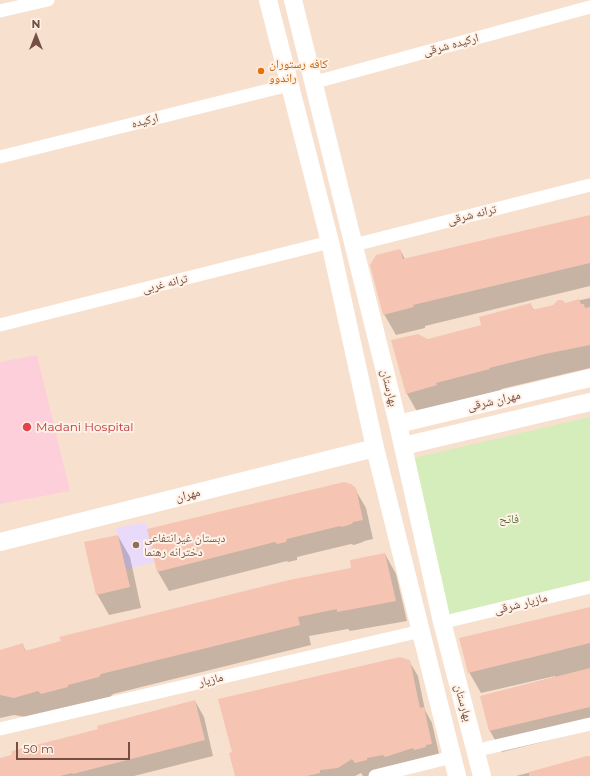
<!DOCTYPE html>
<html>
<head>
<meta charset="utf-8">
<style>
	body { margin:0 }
	#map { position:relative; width:590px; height:776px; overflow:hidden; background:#feeddd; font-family:Montserrat,sans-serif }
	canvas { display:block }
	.north { position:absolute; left:16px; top:16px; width:40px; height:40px; -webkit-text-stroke:3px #fff1e5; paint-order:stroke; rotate:0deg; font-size:11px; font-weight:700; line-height:16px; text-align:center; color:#754f44 }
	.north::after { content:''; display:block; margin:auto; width:14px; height:18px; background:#754f44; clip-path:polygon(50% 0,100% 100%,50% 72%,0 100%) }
	.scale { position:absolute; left:16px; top:742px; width:114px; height:18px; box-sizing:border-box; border:2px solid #754f44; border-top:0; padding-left:5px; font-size:12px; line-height:14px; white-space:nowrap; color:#754f44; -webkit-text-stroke:3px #fff1e5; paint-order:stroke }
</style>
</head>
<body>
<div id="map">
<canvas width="590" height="776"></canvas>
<div class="north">N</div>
<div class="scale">50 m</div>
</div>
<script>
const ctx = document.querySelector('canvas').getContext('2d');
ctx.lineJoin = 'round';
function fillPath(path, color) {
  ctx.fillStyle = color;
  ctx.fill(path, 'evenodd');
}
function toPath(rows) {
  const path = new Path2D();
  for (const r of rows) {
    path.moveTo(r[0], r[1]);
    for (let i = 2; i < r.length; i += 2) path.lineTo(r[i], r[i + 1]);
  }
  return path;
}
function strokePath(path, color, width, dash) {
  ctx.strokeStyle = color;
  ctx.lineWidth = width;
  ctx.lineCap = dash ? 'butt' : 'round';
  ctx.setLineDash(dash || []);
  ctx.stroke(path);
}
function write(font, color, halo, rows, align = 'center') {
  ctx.font = font + ' Montserrat,"Noto Naskh Arabic",sans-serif';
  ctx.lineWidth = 4;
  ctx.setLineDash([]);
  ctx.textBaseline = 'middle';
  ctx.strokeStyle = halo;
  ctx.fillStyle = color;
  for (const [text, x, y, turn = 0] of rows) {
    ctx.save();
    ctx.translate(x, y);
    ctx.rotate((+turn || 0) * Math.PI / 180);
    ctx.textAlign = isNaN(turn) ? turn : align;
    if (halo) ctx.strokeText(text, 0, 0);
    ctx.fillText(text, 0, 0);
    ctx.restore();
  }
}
const residential = toPath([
	[0,0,590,0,590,776,0,776]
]);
const education = toPath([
	[146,522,155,562,126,569,116,528]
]);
const medical = toPath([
	[37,355,70,491,0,504,0,362]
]);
const green = toPath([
	[590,417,590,583,447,616,414,458]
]);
const shadow = toPath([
	[590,216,590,286,425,326,425,328,396,335,384,314,400,250,405,259],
	[590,298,590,368,501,389,501,390,447,404,419,415,407,394,392,341,427,340,482,326,531,305,534,310],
	[355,489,366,508,373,539,364,541,363,542,354,545,351,544,297,557,297,560,288,562,287,561,169,591,158,572,149,530],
	[118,536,130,557,141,608,109,615,97,594],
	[385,554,396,574,407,621,350,631,348,629,309,636,311,645,113,694,110,697,26,717,14,715,0,718,0,651,23,645,26,651,353,568],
	[590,608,590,730,502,752,490,731,482,696,555,677,555,676,481,693,469,672],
	[409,661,418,676,425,710,432,723,440,758,370,776,363,776,361,773,355,776,236,776],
	[195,701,204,717,213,756,134,776,0,776,0,759],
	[590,757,590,776,516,776]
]);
const building = toPath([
	[590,215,590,263,413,305,414,307,383,315,370,265,376,255,400,249,403,259],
	[579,299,581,304,584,304,585,308,590,307,590,345,545,354,489,368,490,369,436,383,437,385,406,394,391,340,418,334,428,339,481,325,479,317,531,303,533,310,553,305,558,300,562,300,566,303],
	[344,482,351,484,356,488,363,520,353,522,352,524,342,527,340,526,287,539,286,542,277,544,275,542,157,572,147,529],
	[118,535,130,587,96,595,84,542],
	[385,553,396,601,337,612,337,609,298,617,300,625,101,674,99,677,68,685,68,687,41,694,38,691,14,698,0,695,0,650,23,643,25,651,61,641,59,637,289,580,351,568,350,560],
	[590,607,590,643,468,673,459,638],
	[400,657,410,660,420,708,424,707,432,744,426,745,426,747,414,750,413,748,385,757,383,755,367,758,367,760,355,763,352,759,338,768,320,770,320,773,307,776,235,776,229,753,232,752,218,699],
	[590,668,590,707,489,731,480,696],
	[195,700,205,740,73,774,72,773,60,776,0,776,0,758,11,755,12,751,83,733,98,729,97,726],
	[587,756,590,756,590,776,529,776,529,772]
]);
const street = toPath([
	[0,11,48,0],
	[312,83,590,7],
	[0,157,289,85],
	[354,245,590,185],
	[0,325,330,242],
	[453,620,590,587],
	[0,729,421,631],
	[487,748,590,724],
	[375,776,452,757]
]);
const secondary = toPath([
	[268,0,330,242,375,448,457,776],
	[293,0,398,424,442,622,482,776],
	[398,424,590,378],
	[403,446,590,402],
	[0,542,375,448]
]);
const markers = [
	[261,71,4,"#e8710a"],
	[27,427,5,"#e0444e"],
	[136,545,4,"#8d6e63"]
];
const streetNames = [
	["ارکیده شرقی",451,45,-15],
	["ارکیده",145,121,-14],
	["ترانه شرقی",472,215,-14],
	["ترانه غربی",165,284,-14],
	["بهارستان",389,388,76],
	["مهران شرقی",494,401,-13],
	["مهران",188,495,-14],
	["مازیار شرقی",521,604,-14],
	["مازیار",211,680,-13],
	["بهارستان",463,703,75]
];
const foodNames = [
	["کافه رستوران",269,64],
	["راندوو",269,78]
];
const healthNames = [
	["Madani Hospital",36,427]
];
const parkNames = [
	["فاتح",509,519]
];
const educationNames = [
	["دبستان غیرانتفاعی",144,538],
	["دخترانه رهنما",144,552]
];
fillPath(residential, '#f8e0ce');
fillPath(education, '#eadafa');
fillPath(medical, '#fdcfda');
fillPath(green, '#d5ecbb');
fillPath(shadow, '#0003');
fillPath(building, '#f6c4b2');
strokePath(street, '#fff', 13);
strokePath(secondary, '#fff', 18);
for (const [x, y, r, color] of markers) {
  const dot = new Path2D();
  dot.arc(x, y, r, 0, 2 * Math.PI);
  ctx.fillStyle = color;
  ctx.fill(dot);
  strokePath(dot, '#fff1e5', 1.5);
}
write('12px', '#754f44', '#fff1e5', streetNames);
write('12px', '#c56008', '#fff1e5', foodNames, 'left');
write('12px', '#be3a42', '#fff1e5', healthNames, 'left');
write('12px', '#537639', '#fff1e5', parkNames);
write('12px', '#785e54', '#fff1e5', educationNames, 'left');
</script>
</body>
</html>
